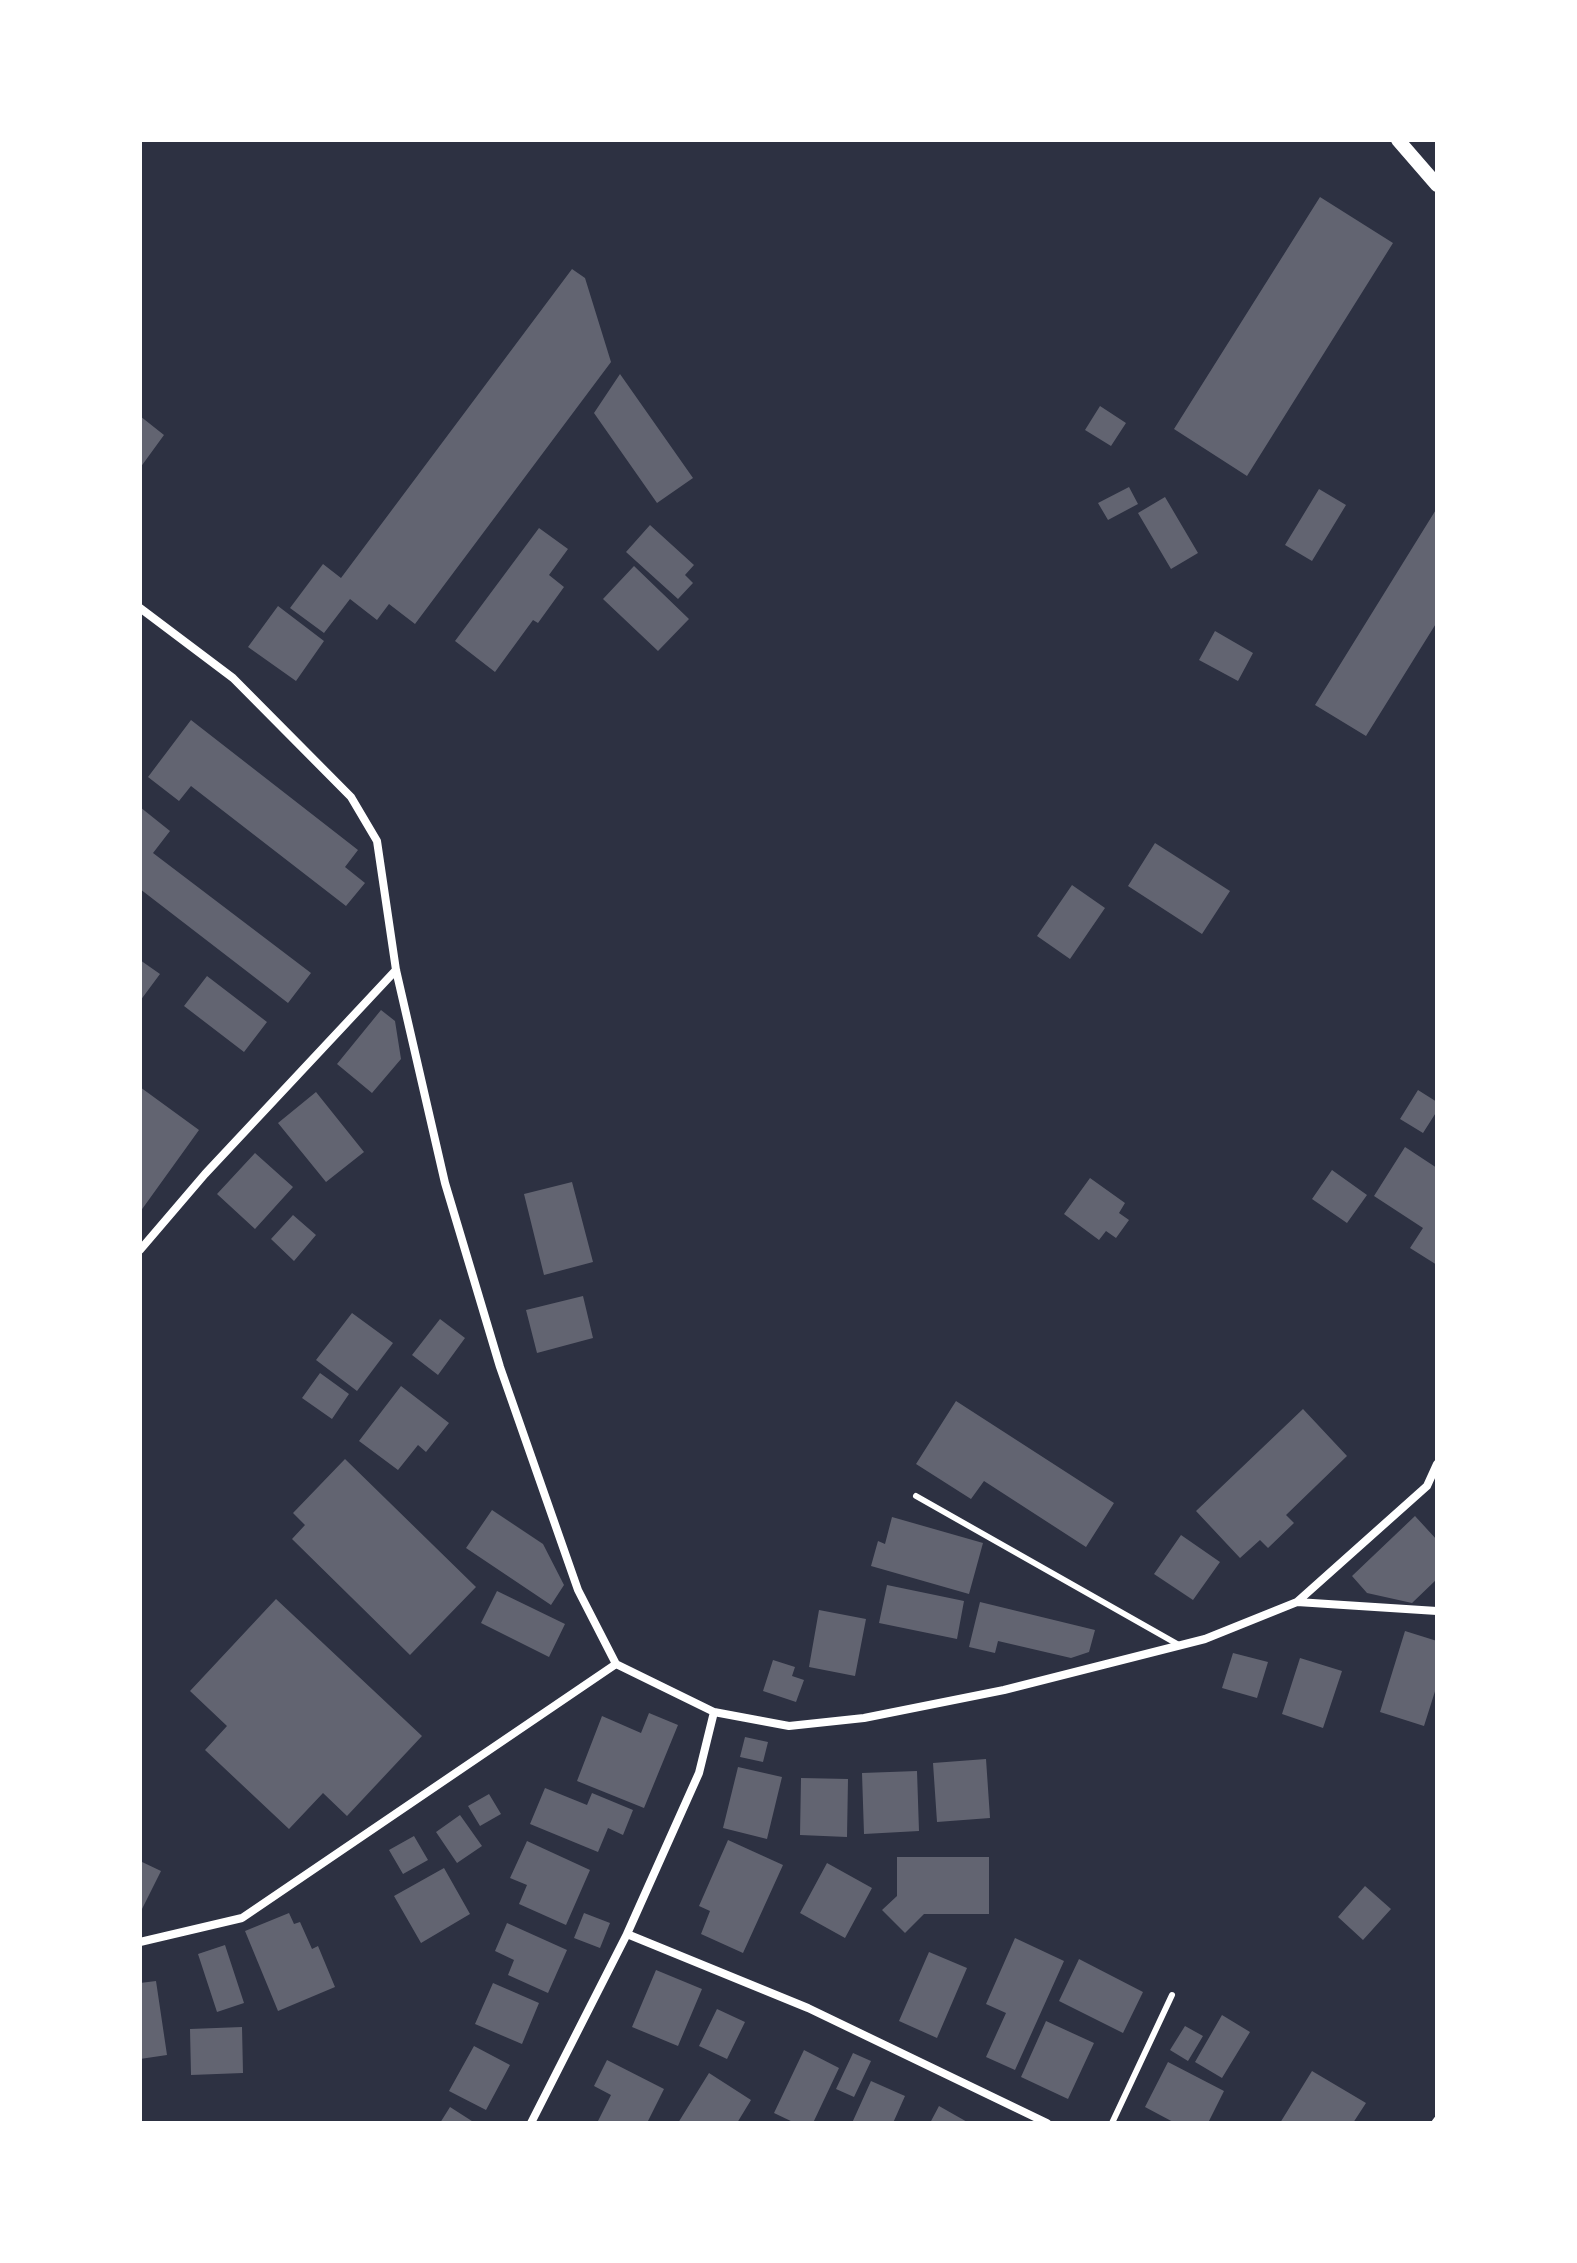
<!DOCTYPE html>
<html>
<head>
<meta charset="utf-8">
<style>
	body { margin:0 }
	#map { position:relative; width:1577px; height:2263px; overflow:hidden; background:#2d3142; font-family:Raleway,sans-serif }
	canvas { display:block }
	.frame { position:absolute; inset:0; border:142px solid #fff; pointer-events:none }
</style>
</head>
<body>
<div id="map">
<canvas width="1577" height="2263"></canvas>
<div class="frame"></div>
</div>
<script>
const ctx = document.querySelector('canvas').getContext('2d');
ctx.lineJoin = 'round';
function fillPath(path, color) {
  ctx.fillStyle = color;
  ctx.fill(path, 'evenodd');
}
function toPath(rows) {
  const path = new Path2D();
  for (const r of rows) {
    path.moveTo(r[0], r[1]);
    for (let i = 2; i < r.length; i += 2) path.lineTo(r[i], r[i + 1]);
  }
  return path;
}
function strokePath(path, color, width, dash) {
  ctx.strokeStyle = color;
  ctx.lineWidth = width;
  ctx.lineCap = dash ? 'butt' : 'round';
  ctx.setLineDash(dash || []);
  ctx.stroke(path);
}
const building = toPath([
	[1320,197,1393,243,1247,476,1174,429],
	[572,269,585,278,611,362,415,624,389,604,377,620,350,599,324,633,290,608,323,564,341,578],
	[620,374,693,478,657,503,594,413],
	[1100,406,1126,423,1111,446,1085,430],
	[140,416,164,435,140,468],
	[1129,487,1138,504,1108,520,1098,503],
	[1319,489,1346,505,1312,561,1285,545],
	[1165,497,1198,553,1171,569,1138,513],
	[1437,508,1437,622,1366,736,1315,705],
	[650,525,694,565,685,575,693,583,678,599,626,552],
	[539,528,568,549,549,575,564,587,538,623,533,620,495,672,455,641],
	[634,566,689,619,658,651,603,599],
	[278,606,324,641,296,681,248,647],
	[1215,631,1253,653,1238,681,1199,660],
	[191,720,358,850,345,867,365,883,346,906,191,786,179,801,148,777],
	[140,807,170,831,153,853,311,973,288,1003,140,889],
	[1155,843,1230,891,1202,934,1128,886],
	[1072,885,1105,908,1070,959,1037,936],
	[140,960,160,974,140,1001],
	[207,976,267,1022,244,1052,184,1006],
	[381,1010,395,1021,401,1059,372,1093,337,1064],
	[140,1087,199,1130,140,1212],
	[1418,1090,1437,1102,1437,1111,1423,1133,1400,1119],
	[316,1092,364,1152,326,1182,278,1123],
	[1405,1147,1437,1168,1437,1265,1410,1248,1423,1228,1374,1196],
	[255,1153,293,1187,255,1229,217,1194],
	[1332,1170,1367,1195,1347,1223,1312,1199],
	[1090,1178,1125,1203,1119,1213,1129,1220,1116,1238,1106,1231,1099,1240,1064,1214],
	[572,1182,593,1262,544,1275,524,1194],
	[293,1215,316,1235,294,1261,271,1239],
	[583,1296,593,1338,537,1353,526,1310],
	[352,1313,393,1343,357,1391,316,1360],
	[440,1319,465,1338,438,1375,412,1355],
	[320,1373,349,1394,332,1419,302,1398],
	[401,1386,449,1423,426,1452,418,1445,398,1470,359,1441],
	[956,1401,1114,1503,1086,1547,984,1481,971,1499,916,1464],
	[1303,1409,1347,1456,1286,1515,1294,1523,1268,1548,1260,1540,1240,1558,1196,1511],
	[345,1459,476,1587,410,1655,292,1539,305,1525,293,1513],
	[492,1510,543,1544,564,1585,551,1605,466,1548],
	[1415,1516,1437,1540,1437,1579,1412,1603,1367,1593,1352,1576],
	[892,1517,983,1543,969,1594,871,1566,878,1541,885,1544],
	[1181,1535,1220,1562,1193,1600,1154,1574],
	[887,1585,964,1601,957,1639,879,1623],
	[497,1591,565,1624,549,1657,481,1623],
	[276,1599,422,1736,347,1816,323,1793,289,1829,205,1750,227,1726,190,1691],
	[980,1602,1095,1630,1089,1652,1071,1658,998,1641,995,1653,969,1647],
	[819,1610,866,1619,855,1676,809,1667],
	[1405,1631,1437,1641,1437,1685,1424,1726,1380,1712],
	[1233,1653,1268,1662,1257,1698,1222,1688],
	[1300,1658,1342,1671,1323,1728,1282,1714],
	[773,1660,795,1667,792,1676,804,1680,796,1702,763,1691],
	[649,1713,678,1725,644,1808,577,1781,602,1716,641,1733],
	[745,1737,768,1742,763,1762,740,1757],
	[986,1759,990,1818,937,1822,933,1763],
	[738,1767,782,1777,767,1839,723,1828],
	[917,1771,919,1831,864,1834,862,1773],
	[801,1778,848,1779,847,1837,800,1835],
	[545,1788,587,1805,592,1793,633,1810,623,1835,608,1828,598,1852,530,1824],
	[489,1794,501,1814,480,1826,468,1806],
	[460,1815,482,1846,457,1863,436,1832],
	[414,1836,428,1860,403,1874,389,1850],
	[728,1840,783,1865,743,1953,701,1934,710,1911,699,1906],
	[527,1841,590,1870,566,1925,519,1904,527,1885,510,1878],
	[897,1857,989,1857,989,1914,924,1914,905,1933,882,1910,897,1896],
	[140,1861,161,1871,140,1913],
	[827,1863,872,1888,845,1938,800,1913],
	[444,1868,470,1914,421,1943,394,1896],
	[1365,1886,1391,1909,1363,1940,1338,1917],
	[289,1913,294,1924,300,1922,312,1949,318,1946,335,1987,278,2011,245,1931],
	[584,1913,610,1923,600,1948,574,1938],
	[507,1923,567,1950,548,1993,508,1975,514,1960,495,1951],
	[1015,1938,1064,1961,1015,2070,986,2057,1006,2013,986,2004],
	[225,1945,244,2003,217,2012,198,1954],
	[929,1952,967,1968,937,2038,899,2021],
	[1079,1959,1143,1992,1123,2033,1059,2001],
	[656,1970,702,1989,678,2046,632,2027],
	[156,1981,167,2055,140,2059,140,1983],
	[493,1983,539,2003,522,2044,475,2024],
	[717,2009,745,2022,727,2059,699,2046],
	[1222,2015,1250,2032,1222,2078,1195,2062],
	[1046,2021,1094,2043,1068,2099,1021,2077],
	[1185,2026,1203,2036,1188,2061,1170,2050],
	[242,2027,243,2073,191,2075,190,2029],
	[474,2046,510,2065,486,2110,449,2091],
	[804,2050,839,2068,813,2123,795,2123,774,2113],
	[853,2053,871,2061,854,2097,836,2089],
	[607,2060,664,2089,647,2123,597,2123,611,2095,594,2086],
	[1168,2062,1224,2091,1208,2123,1175,2123,1145,2107],
	[1312,2071,1366,2103,1353,2123,1280,2123],
	[709,2073,751,2100,737,2123,678,2123],
	[871,2081,905,2096,893,2123,852,2123],
	[939,2106,969,2123,930,2123],
	[450,2107,475,2123,440,2123]
]);
const service = toPath([
	[916,1496,1179,1645],
	[1112,2123,1172,1995],
	[1434,2123,1437,2119]
]);
const minor = toPath([
	[140,608,233,678,351,797,377,841,396,970,445,1183,500,1367,578,1590,616,1664,714,1712,789,1726,864,1718,1004,1690,1205,1639,1297,1602,1427,1486,1437,1464],
	[140,1250,205,1174,396,970],
	[1297,1602,1437,1611],
	[714,1712,699,1773,627,1934,808,2008,1047,2123],
	[140,1942,242,1918,616,1664],
	[531,2123,627,1934]
]);
const tertiary = toPath([
	[1398,140,1437,185]
]);
fillPath(building, '#626471');
strokePath(service, '#fff', 6);
strokePath(minor, '#fff', 8);
strokePath(tertiary, '#fff', 14);
</script>
</body>
</html>
